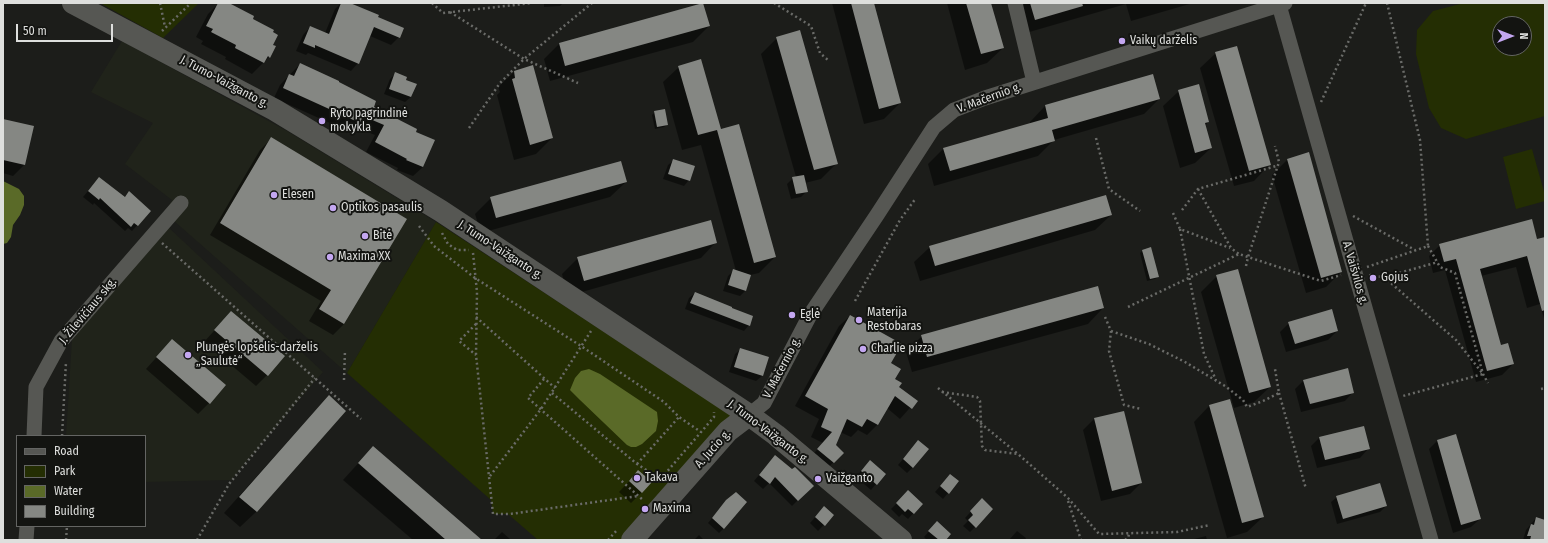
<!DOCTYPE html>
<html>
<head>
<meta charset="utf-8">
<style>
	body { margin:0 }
	#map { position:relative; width:1548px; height:543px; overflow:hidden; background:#1c1d1a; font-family:"Fira Sans Condensed",sans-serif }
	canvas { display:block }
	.frame { position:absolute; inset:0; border:4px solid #dedfdd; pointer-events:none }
	.legend { position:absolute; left:16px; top:435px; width:130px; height:92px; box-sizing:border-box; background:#131411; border:1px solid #646563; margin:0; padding:5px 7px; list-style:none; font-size:12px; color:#dedfdd }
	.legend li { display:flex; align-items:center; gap:8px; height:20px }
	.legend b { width:20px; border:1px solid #646563 }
	.north { position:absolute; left:1492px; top:16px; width:40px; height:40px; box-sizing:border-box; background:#131411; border:1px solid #646563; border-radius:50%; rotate:90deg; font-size:11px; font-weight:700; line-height:16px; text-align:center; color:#dedfdd }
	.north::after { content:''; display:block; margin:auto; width:14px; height:18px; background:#c4a7f1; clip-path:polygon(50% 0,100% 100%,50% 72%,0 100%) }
	.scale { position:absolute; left:16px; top:24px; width:97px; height:18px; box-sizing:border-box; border:2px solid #dedfdd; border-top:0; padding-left:5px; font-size:12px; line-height:14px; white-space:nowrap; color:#dedfdd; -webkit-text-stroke:3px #131411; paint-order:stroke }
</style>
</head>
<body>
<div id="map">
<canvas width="1548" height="543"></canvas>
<div class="frame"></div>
<ul class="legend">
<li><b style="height:5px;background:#565753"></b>Road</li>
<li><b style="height:11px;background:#242e03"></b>Park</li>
<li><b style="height:11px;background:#5a6a28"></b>Water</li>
<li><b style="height:11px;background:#858783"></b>Building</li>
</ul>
<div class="north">N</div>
<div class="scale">50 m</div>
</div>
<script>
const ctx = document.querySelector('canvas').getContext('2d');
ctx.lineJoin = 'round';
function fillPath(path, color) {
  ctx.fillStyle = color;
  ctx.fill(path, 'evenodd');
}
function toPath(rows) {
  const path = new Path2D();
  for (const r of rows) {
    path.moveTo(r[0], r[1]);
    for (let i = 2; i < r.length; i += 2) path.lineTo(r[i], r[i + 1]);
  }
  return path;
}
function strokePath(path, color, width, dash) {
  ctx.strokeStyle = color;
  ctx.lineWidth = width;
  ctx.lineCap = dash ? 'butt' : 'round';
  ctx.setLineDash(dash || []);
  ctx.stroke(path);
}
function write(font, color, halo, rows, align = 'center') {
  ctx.font = font + ' "Fira Sans Condensed",sans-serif';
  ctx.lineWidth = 4;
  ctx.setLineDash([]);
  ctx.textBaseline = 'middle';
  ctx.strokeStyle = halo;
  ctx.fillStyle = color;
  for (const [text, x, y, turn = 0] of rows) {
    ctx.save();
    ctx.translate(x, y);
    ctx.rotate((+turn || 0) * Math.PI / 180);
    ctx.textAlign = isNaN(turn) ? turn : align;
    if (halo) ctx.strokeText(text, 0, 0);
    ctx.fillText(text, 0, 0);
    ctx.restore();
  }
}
const built = toPath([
	[122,41,287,131,436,222,347,373,165,213,172,200,125,164,153,123,91,92],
	[168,227,323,372,231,480,145,482,145,436,66,436,72,339]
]);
const green = toPath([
	[100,3,199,3,163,38],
	[1464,3,1545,3,1545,116,1466,139,1441,128,1429,108,1416,54,1417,30,1433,11],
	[1500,24,1524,24,1524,48,1500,48],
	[1532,149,1545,195,1545,201,1516,209,1503,157],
	[436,222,731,415,621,540,538,540,508,514,493,514,491,500,347,373]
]);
const water = toPath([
	[3,181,19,189,24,196,24,205,20,215,13,225,11,237,7,243,3,244],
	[589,369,600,374,657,412,658,421,656,431,642,444,636,447,631,447,627,445,580,400,570,390,575,378,581,371]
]);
const shadow = toPath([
	[219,3,227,3,252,19,271,45,269,57,252,74,225,59,226,57,201,44,203,41,196,37,208,14],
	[341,3,347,3,377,18,399,37,391,45,370,36,358,63,351,71,308,53,306,55,296,51,303,35,310,27,325,33,335,9],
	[544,3,563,3,560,6,544,7],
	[832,3,873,3,900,103,884,119,864,124],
	[947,3,990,3,1003,48,987,63,965,70],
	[1025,3,1193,3,1131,21,1126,4,1019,35,1013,15],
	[709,26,693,42,550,81,544,59,559,44],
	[777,38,837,163,821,179,805,183,807,191,801,197,791,199,787,184,793,178,796,177,761,54],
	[1216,53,1269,165,1254,181,1234,186,1200,68],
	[300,64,415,132,423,167,413,176,397,170,398,168,366,152,375,135,355,127,350,132,274,98,280,85],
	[679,67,720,130,775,257,759,273,750,275,746,290,740,296,723,291,728,276,734,270,736,271,701,145,682,150,663,82],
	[514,72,552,138,536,154,514,160,497,95,500,92,498,87],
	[395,74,405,81,411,97,405,102,384,94,390,79],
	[1179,91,1208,122,1205,126,1211,148,1195,163,1180,168,1163,106],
	[1159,99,1144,114,1054,140,1038,156,934,186,928,164,943,149,1030,124,1030,122,1045,106],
	[655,112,667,125,664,127,655,129,652,115],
	[3,120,24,165,13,176,3,173],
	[271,139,406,219,344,324,333,335,309,321,321,301,210,235,260,150],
	[1288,159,1341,272,1326,287,1306,293,1272,175],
	[674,160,689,180,684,186,663,179,668,165],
	[99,178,125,198,150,211,132,231,128,228,125,231,94,203,93,205,83,197],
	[626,182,610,197,481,233,475,214,491,198],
	[1111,215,1095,230,920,281,914,262,930,247],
	[1545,238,1545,322,1540,304,1527,308,1516,267,1481,276,1500,346,1513,364,1502,375,1476,382,1445,270,1433,273,1429,256,1440,245,1536,240],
	[716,242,701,258,568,296,562,274,578,258],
	[1142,251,1158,277,1155,279,1147,281,1140,253],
	[1217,276,1270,387,1254,402,1234,408,1201,292],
	[695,293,730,309,749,325,744,331,685,309,689,298],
	[1103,308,1088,324,912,372,906,352,922,336],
	[231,312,267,375,256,386,204,342],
	[850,316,890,364,893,380,898,388,916,401,900,419,887,408,877,425,867,435,858,430,851,437,840,432,834,446,842,453,823,473,808,460,823,443,811,437,819,419,795,406,839,326],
	[1289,323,1337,331,1328,340,1286,352,1280,332],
	[172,340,209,403,198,414,146,369],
	[741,349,768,358,762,376,756,381,729,372,735,354],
	[1304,380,1353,392,1345,401,1301,412,1295,389],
	[329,397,345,411,256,512,240,527,224,513,314,412],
	[1229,400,1263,517,1247,532,1227,538,1194,422,1209,406],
	[1123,412,1141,483,1130,494,1101,501,1083,430,1094,419],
	[1320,437,1368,449,1360,458,1317,468,1311,446],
	[1437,441,1480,519,1471,527,1453,533,1429,449],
	[373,447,481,540,413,540,343,480],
	[913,447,913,467,907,473,898,465],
	[770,462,812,486,792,506,769,483,763,489,754,481],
	[864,467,876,484,871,490,856,477],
	[638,472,642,492,631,503,619,492],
	[950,475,948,493,943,499,935,492],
	[908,492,922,504,908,519,902,514,899,517,891,509],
	[1337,497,1386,506,1380,512,1337,524,1331,502],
	[982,500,975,527,970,532,963,526,968,521,965,518],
	[722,506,724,528,719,533,708,523],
	[819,513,833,515,818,531,810,523],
	[1536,518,1545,521,1545,540,1523,540,1526,530],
	[932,528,944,540,927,540,924,537],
	[1017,531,1026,538,1025,540,1009,540],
	[502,532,510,539,509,540,494,540],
	[699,535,704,540,694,540],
	[1206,536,1207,540,1190,540]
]);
const building = toPath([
	[218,3,229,3,254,16,253,19,274,30,273,32,278,35,273,45,276,46,270,58,268,56,264,63,235,48,236,45,211,32,213,29,206,26],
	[341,3,350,3,379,15,378,17,404,28,400,38,374,27,359,64,315,45,315,48,303,43,310,26,329,34],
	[703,3,710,26,565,66,559,43],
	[851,3,874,3,901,103,879,109],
	[966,3,991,3,1004,48,981,54],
	[1030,3,1082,3,1083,6,1035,20],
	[800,30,838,164,814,170,776,37],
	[1237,46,1271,165,1249,171,1215,52],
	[701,59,721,129,739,124,776,257,754,263,717,130,698,135,678,66],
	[300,63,339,81,339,82,376,101,374,107,417,129,416,132,435,140,423,167,406,160,407,159,375,142,384,125,363,116,360,123,283,88,289,74,294,76],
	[533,65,553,138,530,145,512,79,515,78,514,71],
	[395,72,407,77,406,80,417,84,411,97,389,89],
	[1153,74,1160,99,1052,130,1055,141,950,171,943,148,1048,118,1045,105],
	[1199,84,1209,122,1205,123,1212,148,1195,153,1178,90],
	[665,109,668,125,657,127,654,111],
	[3,119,34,126,25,165,3,160],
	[271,137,407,219,344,324,319,309,331,290,220,223],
	[1309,152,1342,272,1321,278,1287,159],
	[673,159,695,166,690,181,668,174],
	[621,161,627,182,496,218,490,197],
	[804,175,808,192,796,194,792,177],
	[99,177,125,197,129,191,151,211,138,226,134,223,131,227,100,198,99,200,88,191],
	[1106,195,1112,215,935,266,929,246],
	[1532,219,1537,239,1545,237,1545,310,1542,311,1527,256,1480,269,1501,345,1508,343,1514,364,1487,371,1456,259,1444,262,1439,244],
	[711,220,717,243,584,281,577,257],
	[1151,247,1159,277,1150,279,1142,250],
	[733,269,751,275,746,291,728,285],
	[1238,269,1271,387,1249,393,1216,275],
	[1098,286,1104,308,927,357,921,335],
	[695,292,732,307,732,308,753,316,750,326,690,303],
	[1332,309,1338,331,1295,344,1288,322],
	[231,311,285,356,268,376,214,330],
	[850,315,902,344,891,363,901,369,895,379,902,383,899,387,918,401,912,409,895,396,878,425,867,419,862,427,847,419,836,445,844,453,834,463,817,449,832,432,821,427,828,409,805,396],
	[172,339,226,385,210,404,156,357],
	[740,348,769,357,763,376,734,367],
	[1348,368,1354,393,1310,404,1303,380],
	[329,395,346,411,257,512,239,497],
	[1230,399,1264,517,1242,523,1209,405],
	[1124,411,1142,483,1112,491,1094,418],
	[1364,426,1370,449,1325,460,1319,437],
	[1456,434,1481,519,1461,525,1437,440],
	[918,440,929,449,913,468,903,459],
	[373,446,482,540,446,540,358,463],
	[775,455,792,469,795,467,814,486,798,501,775,477,770,484,759,475],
	[870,460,886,474,877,485,861,471],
	[638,470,652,482,642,493,629,481],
	[950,474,959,481,949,494,940,486],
	[1380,483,1387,506,1343,519,1336,496],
	[908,490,923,504,914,514,908,509,905,512,896,503],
	[736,492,747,502,724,529,712,518,726,500],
	[982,498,993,509,976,528,968,520,973,515,970,511],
	[824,506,834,515,825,526,815,517],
	[1536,517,1545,520,1545,540,1530,540,1531,536,1527,536,1531,524,1534,525],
	[937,521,951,534,946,540,939,540,928,531]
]);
const path = toPath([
	[160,3,165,27],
	[432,3,443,13,532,3],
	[774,3,811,26,820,53,829,61],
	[450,12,524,59,578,83],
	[162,31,191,3],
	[1321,102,1366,3],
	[469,128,500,83,524,59,592,3],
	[1096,138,1109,189,1140,211],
	[1198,189,1231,248,1239,254],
	[1182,210,1198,189,1276,166],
	[1173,213,1180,229,1230,248],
	[1353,216,1415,250],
	[419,226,434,246,475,278,581,346,664,402,679,417,701,432],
	[1180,229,1204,354,1216,380],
	[442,233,448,244,457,250,469,250],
	[162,243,361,419],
	[1428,246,1440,267,1455,273,1483,374,1488,383],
	[473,253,477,292,476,355,493,514,510,514,638,496],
	[1246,266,1248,257,1279,162,1275,146],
	[1367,267,1428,246,1420,140,1387,3],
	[1370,274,1371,276,1384,277,1456,340,1483,374,1403,396],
	[1385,277,1438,262],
	[855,301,900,220,916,198],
	[1128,307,1239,254,1321,281,1341,275],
	[476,317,555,388],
	[1105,317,1111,331,1109,351,1124,405,1141,409],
	[476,324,459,341,476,355],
	[1111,331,1149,344,1185,362,1225,386,1243,400,1247,407,1263,401,1279,393,1275,369],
	[544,379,528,398,643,500],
	[344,380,345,350],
	[938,388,1018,454],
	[1541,389,1545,388],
	[942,392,977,397,980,401,982,446,985,450,1018,454,1068,498,1099,534,1177,532,1210,525],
	[552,393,637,464,660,479],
	[1279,393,1306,489],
	[62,436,66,362],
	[637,464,679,417],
	[490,476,541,409,591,331],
	[658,482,714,417,714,412],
	[1068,501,1081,540],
	[66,540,67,526],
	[197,540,229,484,315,378],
	[608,540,617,530],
	[1125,540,1128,538,1129,534]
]);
const street = toPath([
	[1015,3,1034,82],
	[1279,5,1431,540],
	[749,415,764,403,810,315,877,215,934,127,954,110,985,98,1285,3],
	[34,436,36,387,61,341,181,203],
	[26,540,27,526]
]);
const secondary = toPath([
	[73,3,275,110,441,211,749,415,776,435,901,540],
	[632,540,728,431,749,415]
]);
const markers = [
	[1122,41,4,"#c4a7f1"],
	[322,121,4,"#c4a7f1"],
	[274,195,4,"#c4a7f1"],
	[333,208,4,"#c4a7f1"],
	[365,236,4,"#c4a7f1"],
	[330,257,4,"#c4a7f1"],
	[1373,278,4,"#c4a7f1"],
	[792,315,4,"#c4a7f1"],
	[859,320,4,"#c4a7f1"],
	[863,349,4,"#c4a7f1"],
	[188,355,4,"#c4a7f1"],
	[637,478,4,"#c4a7f1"],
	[818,479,4,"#c4a7f1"],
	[645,509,4,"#c4a7f1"]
];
const poiNames = [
	["Vaikų darželis",1130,41],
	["Ryto pagrindinė",330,114],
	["mokykla",330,128],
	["Elesen",282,195],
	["Optikos pasaulis",341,208],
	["Bitė",373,236],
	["Maxima XX",338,257],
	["Gojus",1381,278],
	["Materija",867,313],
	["Restobaras",867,327],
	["Eglė",800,315],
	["Plungės lopšelis-darželis",196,348],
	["„Saulutė“",196,362],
	["Charlie pizza",871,349],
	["Takava",645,478],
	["Vaižganto",826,479],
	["Maxima",653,509]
];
const streetNames = [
	["J. Tumo-Vaižganto g.",224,82,28],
	["V. Mačernio g.",989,98,-20],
	["J. Tumo-Vaižganto g.",500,250,33],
	["A. Vaišvilos g.",1355,273,74],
	["J. Žilevičiaus skg.",88,311,-50],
	["V. Mačernio g.",782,368,-62],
	["J. Tumo-Vaižganto g.",768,432,37],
	["A. Jucio g.",713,449,-48]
];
fillPath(built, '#20231a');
fillPath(green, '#242e03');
fillPath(water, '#5a6a28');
fillPath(shadow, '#0007');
fillPath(building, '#858783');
strokePath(path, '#6a6b68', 2.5, [2, 3]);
strokePath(street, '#565753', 15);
strokePath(secondary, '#565753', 22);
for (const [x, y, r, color] of markers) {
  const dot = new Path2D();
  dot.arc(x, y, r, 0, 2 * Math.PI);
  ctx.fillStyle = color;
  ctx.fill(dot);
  strokePath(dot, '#131411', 1.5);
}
write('12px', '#dedfdd', '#131411', poiNames, 'left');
write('12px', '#dedfdd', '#131411', streetNames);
</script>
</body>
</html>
